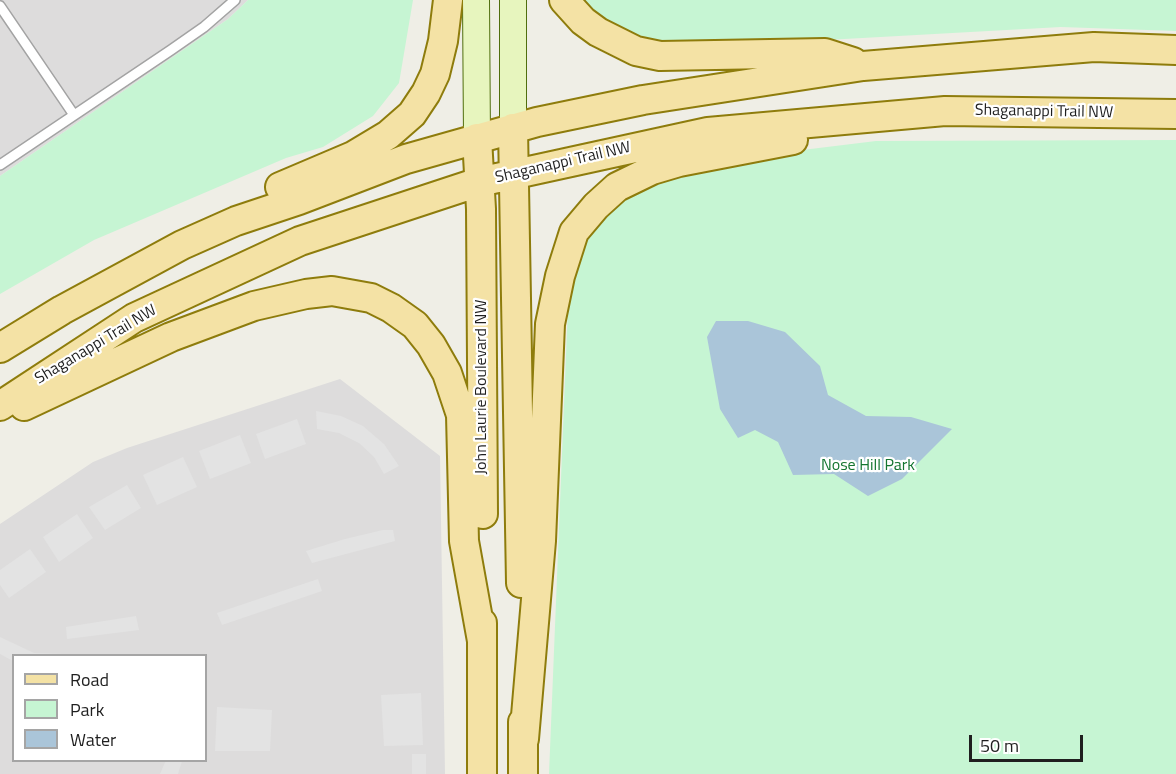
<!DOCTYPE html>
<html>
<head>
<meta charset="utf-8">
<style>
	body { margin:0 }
	#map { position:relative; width:1176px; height:774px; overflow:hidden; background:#efeee6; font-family:"Titillium Web",sans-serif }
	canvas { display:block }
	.legend { position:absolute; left:12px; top:654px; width:195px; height:108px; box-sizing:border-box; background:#fff; border:2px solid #a5a5a5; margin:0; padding:8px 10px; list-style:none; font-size:18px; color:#1f1f1f }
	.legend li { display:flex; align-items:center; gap:12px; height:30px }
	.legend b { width:30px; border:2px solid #a5a5a5 }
	.scale { position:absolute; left:969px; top:735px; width:114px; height:27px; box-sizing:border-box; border:3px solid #1f1f1f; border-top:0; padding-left:8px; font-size:18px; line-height:21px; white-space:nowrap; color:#1f1f1f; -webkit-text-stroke:4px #fff; paint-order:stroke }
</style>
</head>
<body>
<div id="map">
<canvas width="1176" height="774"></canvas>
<ul class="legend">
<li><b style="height:8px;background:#f4e2a5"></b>Road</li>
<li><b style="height:16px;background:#c6f5d3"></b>Park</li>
<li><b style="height:16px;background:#aac5d9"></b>Water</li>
</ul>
<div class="scale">50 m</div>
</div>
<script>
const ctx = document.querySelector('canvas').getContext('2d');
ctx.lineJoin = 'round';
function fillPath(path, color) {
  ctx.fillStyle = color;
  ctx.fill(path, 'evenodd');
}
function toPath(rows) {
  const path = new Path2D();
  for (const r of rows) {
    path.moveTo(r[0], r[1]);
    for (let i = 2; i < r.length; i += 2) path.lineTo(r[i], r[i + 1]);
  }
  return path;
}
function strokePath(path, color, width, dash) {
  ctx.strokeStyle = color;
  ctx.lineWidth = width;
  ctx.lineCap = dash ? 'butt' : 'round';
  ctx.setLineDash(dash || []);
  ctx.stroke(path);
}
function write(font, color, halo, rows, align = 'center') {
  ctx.font = font + ' "Titillium Web",sans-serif';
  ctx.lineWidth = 4.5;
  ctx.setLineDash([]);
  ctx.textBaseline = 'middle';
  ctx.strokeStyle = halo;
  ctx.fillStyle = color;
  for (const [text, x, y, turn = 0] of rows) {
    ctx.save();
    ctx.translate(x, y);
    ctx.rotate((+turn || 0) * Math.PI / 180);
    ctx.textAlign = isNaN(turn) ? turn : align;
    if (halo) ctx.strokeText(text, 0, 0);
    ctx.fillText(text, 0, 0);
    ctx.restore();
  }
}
const residential = toPath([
	[0,0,248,0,228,19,0,176],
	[340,379,440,456,445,774,0,774,0,524,93,462,127,448],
	[14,656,206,656,206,760,14,760]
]);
const park = toPath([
	[248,0,413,0,399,83,373,116,323,147,286,158,94,240,0,294,0,176,228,19],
	[581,0,1176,0,1176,31,1061,27,790,42,664,45,621,33,585,6],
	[1176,140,1176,774,549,774,569,281,580,250,589,235,618,202,637,191,737,158,876,141]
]);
const parking = toPath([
	[316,411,341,416,363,426,384,444,399,466,384,474,374,457,359,443,339,433,317,429],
	[297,419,306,444,265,459,256,434],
	[240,435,251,463,210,479,199,451],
	[183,457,197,487,157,505,143,475],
	[127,485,141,508,105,530,89,507],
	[77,514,93,538,59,562,43,537],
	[383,530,393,530,395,541,312,563,306,551,345,539],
	[30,549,46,572,9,598,0,585,0,570],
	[318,579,322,591,222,625,217,613],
	[136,616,139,630,67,639,66,627],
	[0,637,34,653,92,655,14,656,13,661,0,654],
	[421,693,423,745,384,746,381,695],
	[217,707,272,710,270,751,215,751],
	[412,754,426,754,426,774,412,774],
	[166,760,182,761,178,774,160,774]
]);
const water = toPath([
	[716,321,748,321,785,332,820,366,828,395,866,416,911,417,952,429,902,479,868,496,834,474,793,475,778,442,755,430,738,438,720,409,707,337]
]);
const lane = toPath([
	[0,6,74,115],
	[0,165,171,50,204,27,235,0]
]);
const secondary = toPath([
	[476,0,477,138],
	[513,0,513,128]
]);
const primary = toPath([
	[564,0,583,21,598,32,636,51,660,56,825,53,853,62],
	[513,128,521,583],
	[477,138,481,209,483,514],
	[280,187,353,156,388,135,412,114,426,93,435,74,443,41,448,0],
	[0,348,62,310,182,245,236,221,299,200,406,159,537,122,643,100,863,66,1094,47,1176,50],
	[0,406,134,318,300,241,479,182,708,132,945,111,1176,114],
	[24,406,171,337,254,306,306,294,332,291,371,298,391,308,415,325,431,345,447,373,461,415,464,541,482,641],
	[482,623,482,774],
	[523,722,523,774],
	[524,739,541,541,550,324,560,276,574,232,596,206,617,187,652,170,679,162,793,140]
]);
const streetNames = [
	["Shaganappi Trail NW",1044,112,1],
	["Shaganappi Trail NW",563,163,-13],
	["Shaganappi Trail NW",96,345,-31],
	["John Laurie Boulevard NW",482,387,-90]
];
const parkNames = [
	["Nose Hill Park",868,466]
];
fillPath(residential, '#dddcdc');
fillPath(park, '#c6f5d3');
fillPath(parking, '#e3e3e3');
fillPath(water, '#aac5d9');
strokePath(lane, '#a3a3a3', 12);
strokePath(secondary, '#506e0e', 28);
strokePath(primary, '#8e7c0c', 32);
strokePath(lane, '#fff', 9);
strokePath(secondary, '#e7f5be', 26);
strokePath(primary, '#f4e2a5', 28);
write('16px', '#1f1f1f', '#fff', streetNames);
write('16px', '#147530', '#fff', parkNames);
</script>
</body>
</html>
